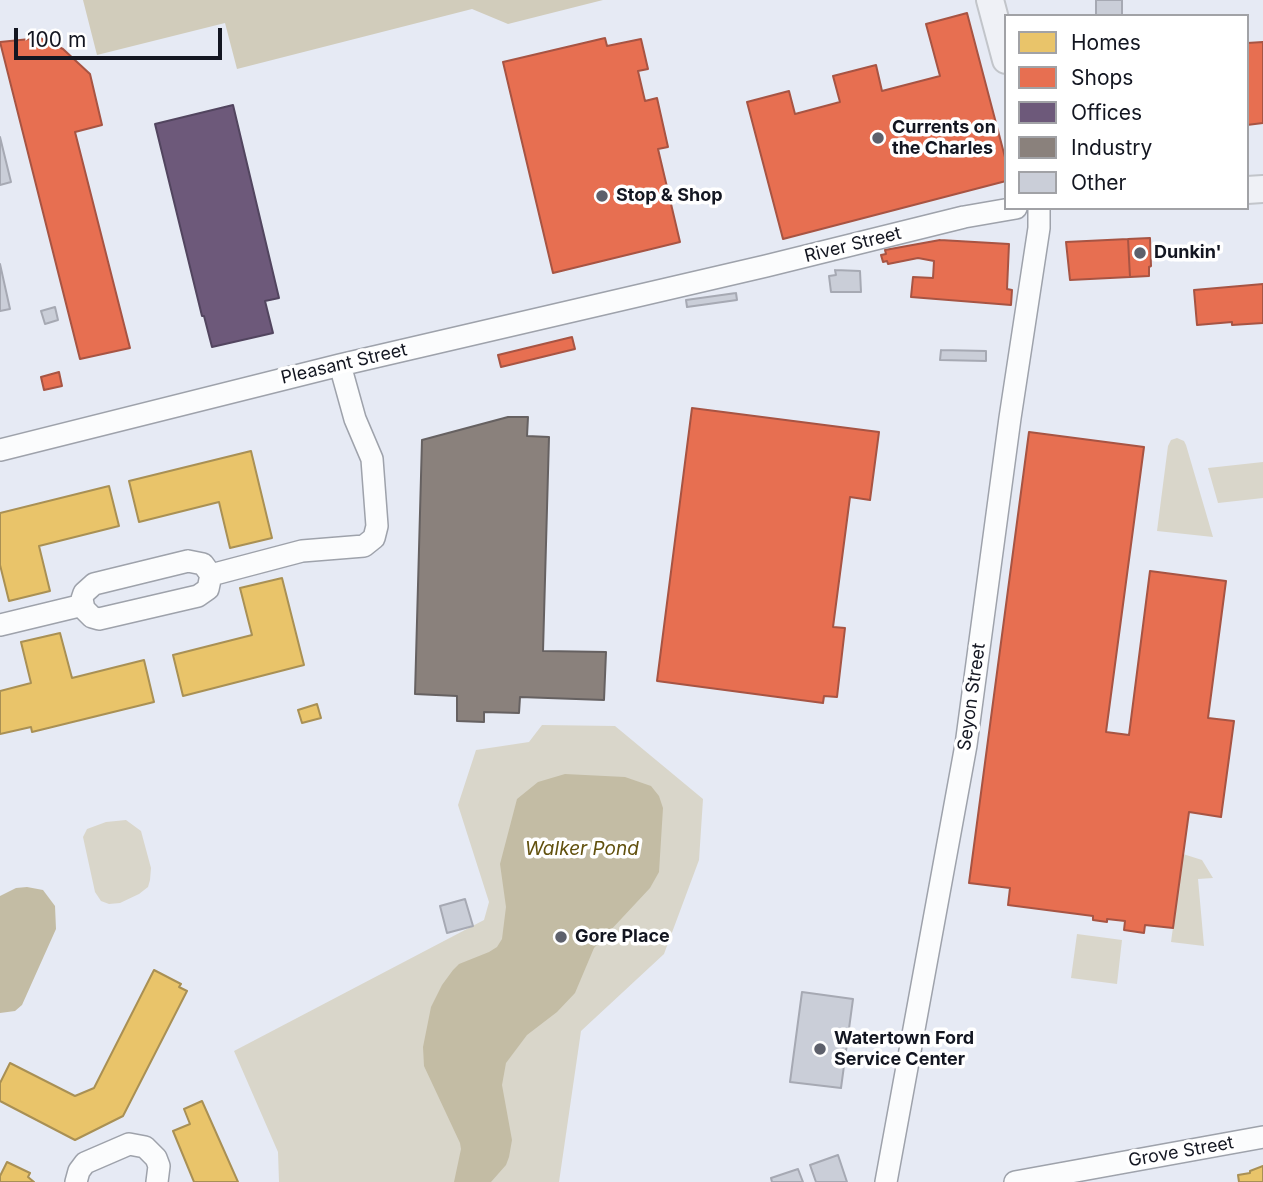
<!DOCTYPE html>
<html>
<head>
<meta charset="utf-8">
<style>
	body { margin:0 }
	#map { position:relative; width:1263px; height:1182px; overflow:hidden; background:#e6eaf4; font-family:Inter,sans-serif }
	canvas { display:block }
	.legend { position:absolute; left:1004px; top:14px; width:245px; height:196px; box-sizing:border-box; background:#fff; border:2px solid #a1a2a6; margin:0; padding:9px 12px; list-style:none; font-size:21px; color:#131621 }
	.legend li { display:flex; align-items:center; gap:14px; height:35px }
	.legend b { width:35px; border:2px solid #a1a2a6 }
	.scale { position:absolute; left:14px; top:28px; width:208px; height:32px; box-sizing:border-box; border:4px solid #131621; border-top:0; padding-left:9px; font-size:21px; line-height:24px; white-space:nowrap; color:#131621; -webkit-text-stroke:5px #fff; paint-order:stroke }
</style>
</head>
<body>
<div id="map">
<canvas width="1263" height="1182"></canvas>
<ul class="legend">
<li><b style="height:19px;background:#e9c46a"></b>Homes</li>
<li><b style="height:19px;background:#e76f51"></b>Shops</li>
<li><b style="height:19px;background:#6d597a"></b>Offices</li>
<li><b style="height:19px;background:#8a817c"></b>Industry</li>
<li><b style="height:19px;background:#caced8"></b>Other</li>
</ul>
<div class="scale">100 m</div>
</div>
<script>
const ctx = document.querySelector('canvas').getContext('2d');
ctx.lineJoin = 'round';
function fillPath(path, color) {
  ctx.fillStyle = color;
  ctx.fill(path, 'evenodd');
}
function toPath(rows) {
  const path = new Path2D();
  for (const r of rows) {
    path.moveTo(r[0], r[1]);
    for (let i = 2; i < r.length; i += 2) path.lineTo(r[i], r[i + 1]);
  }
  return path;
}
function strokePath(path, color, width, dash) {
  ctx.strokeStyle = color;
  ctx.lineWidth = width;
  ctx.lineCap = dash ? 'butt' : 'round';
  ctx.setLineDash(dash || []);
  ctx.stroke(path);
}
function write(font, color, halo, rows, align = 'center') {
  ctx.font = font + ' Inter,sans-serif';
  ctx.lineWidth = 7;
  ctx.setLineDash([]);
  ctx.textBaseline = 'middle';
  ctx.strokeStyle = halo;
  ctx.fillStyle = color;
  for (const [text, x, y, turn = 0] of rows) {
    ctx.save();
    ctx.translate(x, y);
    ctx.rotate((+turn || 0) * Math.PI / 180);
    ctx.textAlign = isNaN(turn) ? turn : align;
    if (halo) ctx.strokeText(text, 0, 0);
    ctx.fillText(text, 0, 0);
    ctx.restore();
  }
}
const green = toPath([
	[1177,438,1184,441,1186,445,1213,537,1157,531,1168,446,1171,440],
	[1263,462,1263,498,1218,503,1208,468],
	[542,725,615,726,703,799,699,860,664,954,581,1031,559,1182,279,1182,278,1152,234,1051,484,920,489,902,458,805,476,750,529,742],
	[126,820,141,831,151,868,150,880,148,887,139,894,120,903,109,904,101,901,95,892,83,837,87,829,106,822],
	[1183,854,1202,860,1213,878,1198,879,1204,946,1171,942],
	[1077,934,1122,940,1117,984,1071,978]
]);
const forest = toPath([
	[83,0,603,0,508,24,472,9,237,69,225,23,97,55]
]);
const water = toPath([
	[565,774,625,777,651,786,659,796,663,808,659,872,650,888,594,948,575,993,557,1012,527,1035,506,1063,502,1085,512,1140,509,1157,506,1165,491,1182,454,1182,461,1149,460,1143,424,1066,423,1047,431,1007,442,985,453,970,459,964,489,952,497,947,502,939,506,907,500,864,517,799,538,782],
	[27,887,43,890,55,906,56,929,22,1005,15,1011,0,1013,0,896,16,888]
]);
const homes = toPath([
	[251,451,272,538,230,548,219,502,139,522,129,481,251,451],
	[109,486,119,526,39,546,50,591,9,601,0,565,0,513,109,486],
	[282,578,304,665,183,696,173,655,252,635,240,588,282,578],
	[60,633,72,678,144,660,154,702,32,732,31,727,0,734,0,691,31,683,21,642,60,633],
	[317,704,321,718,302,723,298,710,317,704],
	[154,970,181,984,179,987,187,991,123,1116,75,1140,0,1101,0,1083,10,1063,75,1096,94,1088,154,970],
	[202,1101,238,1182,194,1182,173,1131,190,1124,184,1109,202,1101],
	[7,1162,30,1173,28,1177,34,1182,0,1182,0,1176,7,1162],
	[1263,1166,1263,1182,1239,1182,1238,1175,1250,1173,1250,1171,1263,1166]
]);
const shops = toPath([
	[967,13,1006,161,1006,181,783,239,747,102,789,91,795,114,840,102,833,76,876,65,882,91,940,76,926,24,967,13],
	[40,38,63,49,90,74,102,125,75,132,130,348,80,359,0,42,40,38],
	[605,38,607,46,641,39,648,69,638,71,645,101,657,98,668,147,658,149,680,242,553,273,503,62,605,38],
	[1263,42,1263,123,1247,125,1247,43,1263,42],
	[1150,238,1151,266,1149,267,1149,276,1130,277,1128,239,1150,238],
	[1128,239,1130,277,1070,280,1066,242,1128,239],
	[940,240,1009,244,1007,289,1012,290,1011,305,911,297,913,277,933,278,934,261,918,258,888,264,887,261,883,262,881,255,886,254,885,250,940,240],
	[1263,284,1263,323,1232,325,1232,322,1197,325,1194,290,1263,284],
	[572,337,575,349,501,367,498,355,572,337],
	[59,372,62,386,44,390,41,377,59,372],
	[692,408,879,432,870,500,850,497,833,627,845,628,837,697,824,696,823,703,657,681,692,408],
	[1029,432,1144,447,1106,732,1129,735,1150,571,1226,581,1208,718,1234,721,1221,817,1189,812,1173,928,1145,925,1144,933,1124,930,1125,921,1107,919,1107,922,1093,920,1093,916,1008,905,1010,888,969,883,1029,432]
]);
const offices = toPath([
	[233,105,279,298,265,301,273,333,212,347,204,316,202,316,155,124,233,105]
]);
const industry = toPath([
	[508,417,528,417,527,436,549,437,543,651,606,652,604,700,520,697,519,713,484,712,484,722,457,721,457,696,415,694,422,440,508,417]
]);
const building = toPath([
	[1096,0,1122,0,1122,16,1096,16,1096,0],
	[0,137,11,182,0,185,0,137],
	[0,264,10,309,0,311,0,264],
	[835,270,860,271,861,292,831,292,829,276,836,275,835,270],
	[736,293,737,300,687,307,686,300,736,293],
	[55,307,58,320,45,324,41,311,55,307],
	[941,350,986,351,986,361,940,360,941,350],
	[465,899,473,926,447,933,440,906,465,899],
	[802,992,853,999,841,1088,790,1082,802,992],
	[838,1155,847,1182,816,1182,810,1165,838,1155],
	[798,1169,803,1182,772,1182,771,1178,798,1169]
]);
const minor = toPath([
	[0,450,340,365,766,266,964,217,1016,208],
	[188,561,203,564,211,575,208,589,198,596,99,619,92,617,84,609,82,599,84,593,94,584,188,561],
	[211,575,302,551,364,546,374,538,377,526,372,459,355,419,340,365],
	[0,625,83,605],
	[76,1182,79,1171,85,1163,129,1144,145,1147,156,1158,159,1166,157,1182],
	[886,1182,966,745,1010,418,1039,228,1039,208],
	[1015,1182,1263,1137]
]);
const major = toPath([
	[990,0,1006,60],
	[1247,190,1263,189]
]);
const markers = [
	[878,138,7,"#5d606b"],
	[602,196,7,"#5d606b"],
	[1140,253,7,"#5d606b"],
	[561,937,7,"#5d606b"],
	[820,1049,7,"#5d606b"]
];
const poiNames = [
	["Currents on",892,128],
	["the Charles",892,149],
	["Stop & Shop",616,196],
	["Dunkin'",1154,253],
	["Gore Place",575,937],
	["Watertown Ford",834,1039],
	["Service Center",834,1060]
];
const streetNames = [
	["River Street",853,245,-14],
	["Pleasant Street",344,364,-13],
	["Seyon Street",972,697,-82],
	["Grove Street",1181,1152,-10]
];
const waterNames = [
	["Walker Pond",582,849]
];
fillPath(green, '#d9d6ca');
fillPath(forest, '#d1ccbb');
fillPath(water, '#c3bca4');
fillPath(homes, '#e9c46a');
strokePath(homes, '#a99054', 2);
fillPath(shops, '#e76f51');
strokePath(shops, '#a75443', 2);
fillPath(offices, '#6d597a');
strokePath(offices, '#52455f', 2);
fillPath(industry, '#8a817c');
strokePath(industry, '#666161', 2);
fillPath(building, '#caced8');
strokePath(building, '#a6a9b3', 2);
strokePath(minor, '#9ea2ab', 24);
strokePath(major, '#c2c5ca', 30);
strokePath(minor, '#fbfcfd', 21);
strokePath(major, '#eff1f6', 26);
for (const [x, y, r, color] of markers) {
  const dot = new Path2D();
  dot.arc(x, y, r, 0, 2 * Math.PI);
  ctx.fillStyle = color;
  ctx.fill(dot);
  strokePath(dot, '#fff', 2.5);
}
write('bold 18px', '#131621', '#fff', poiNames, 'left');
write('18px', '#131621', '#fff', streetNames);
write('italic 19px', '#61500d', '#fff', waterNames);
</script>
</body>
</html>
